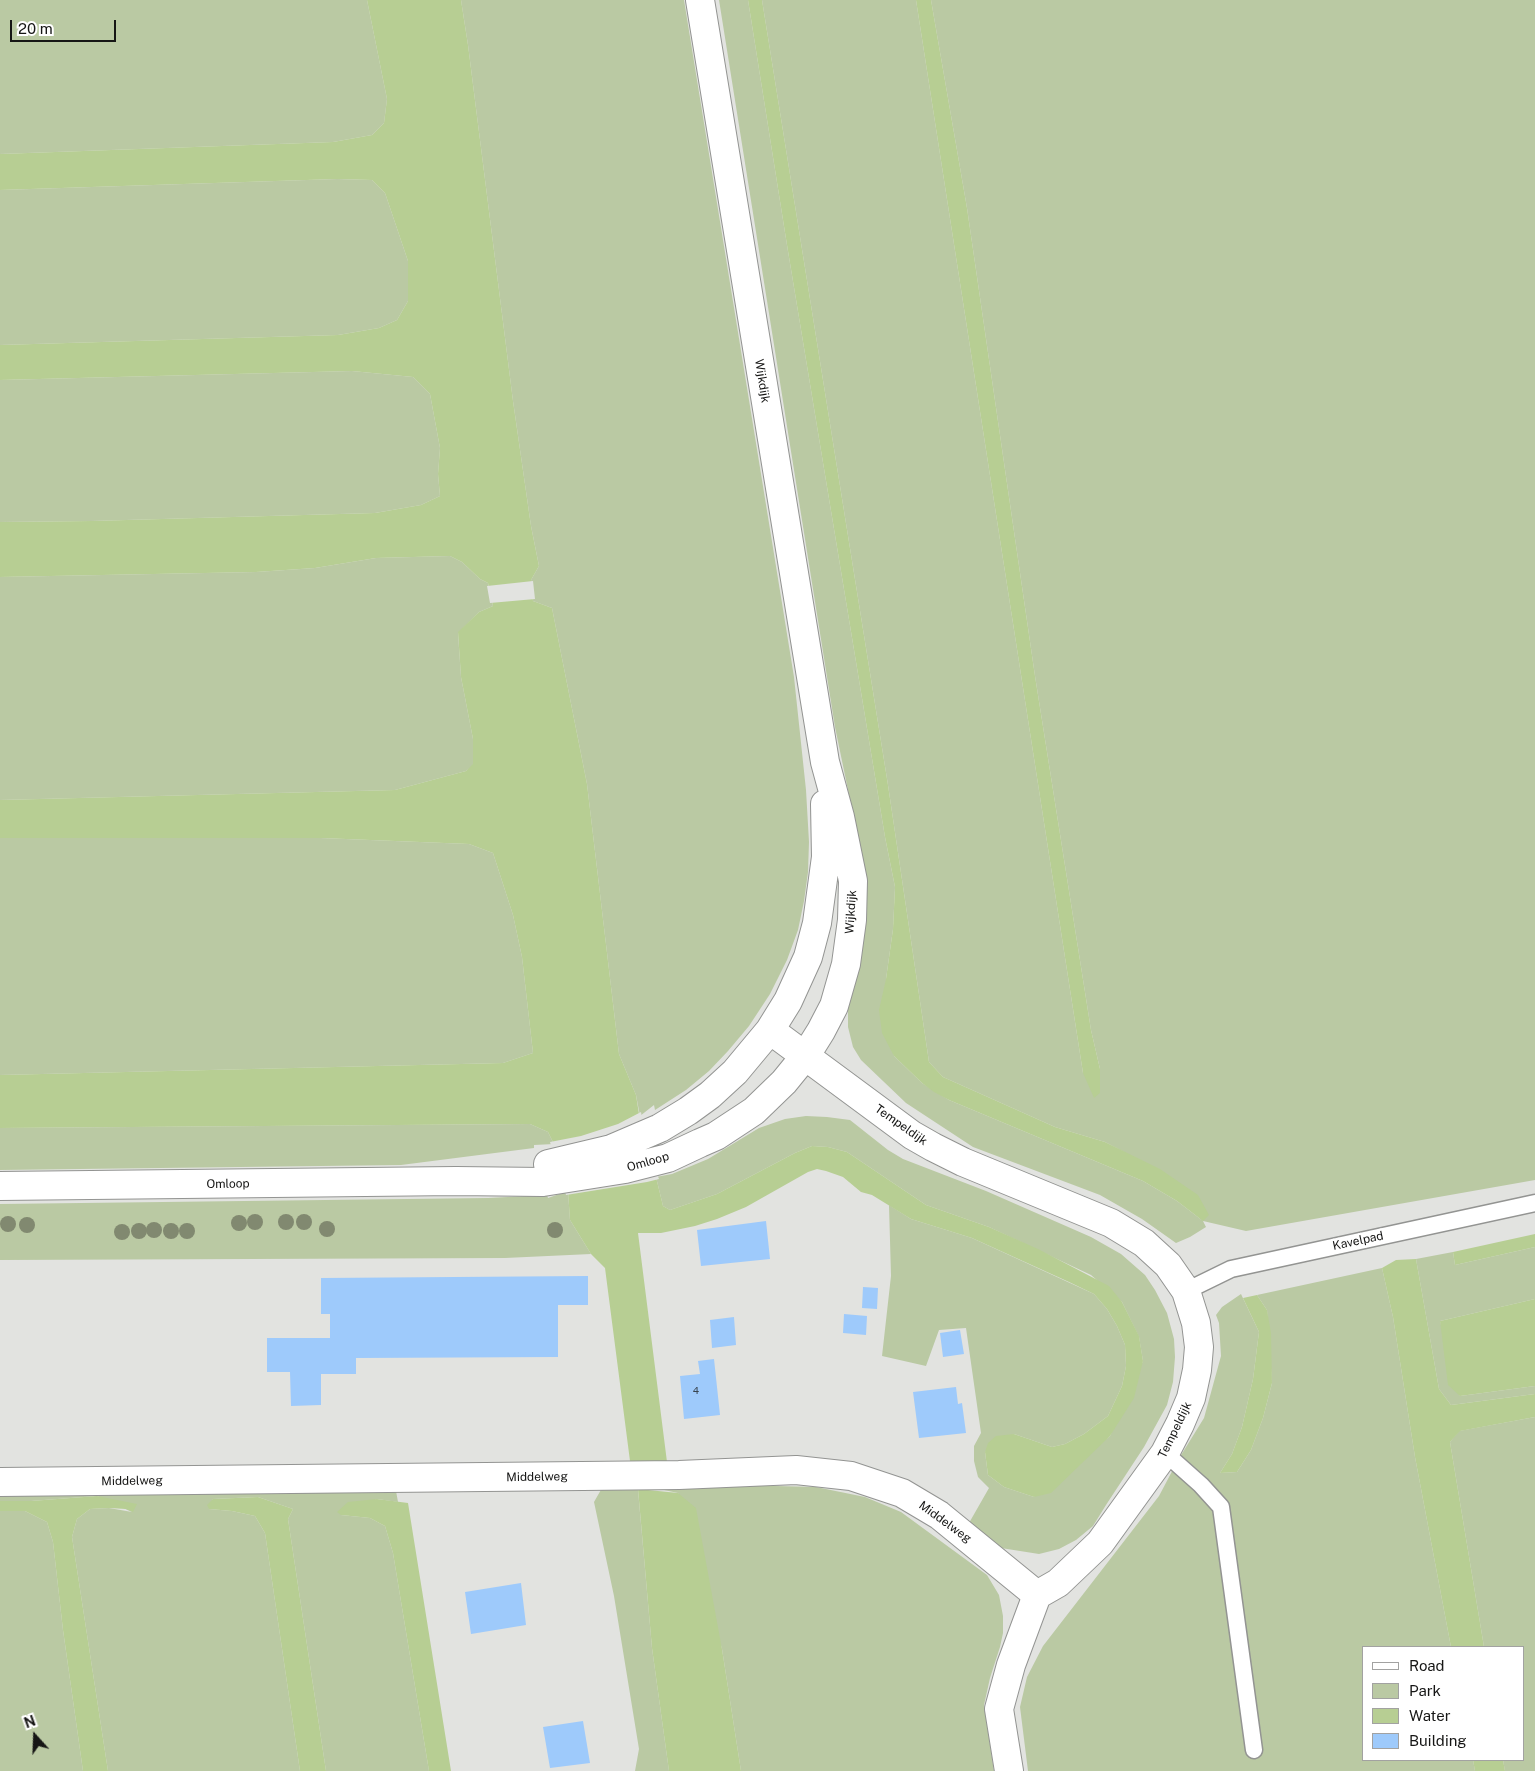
<!DOCTYPE html>
<html>
<head>
<meta charset="utf-8">
<style>
	body { margin:0 }
	#map { position:relative; width:1535px; height:1771px; overflow:hidden; background:#e2e3e0; font-family:"Public Sans",sans-serif }
	canvas { display:block }
	.legend { position:absolute; left:1362px; top:1646px; width:162px; height:115px; box-sizing:border-box; background:#fff; border:1px solid #a2a2a1; margin:0; padding:6px 9px; list-style:none; font-size:15px; color:#161615 }
	.legend li { display:flex; align-items:center; gap:10px; height:25px }
	.legend b { width:25px; border:1px solid #a2a2a1 }
	.north { position:absolute; left:10px; top:1711px; width:50px; height:50px; -webkit-text-stroke:4px #fff; paint-order:stroke; rotate:340deg; font-size:14px; font-weight:700; line-height:20px; text-align:center; color:#161615 }
	.north::after { content:''; display:block; margin:auto; width:18px; height:22px; background:#161615; clip-path:polygon(50% 0,100% 100%,50% 72%,0 100%) }
	.scale { position:absolute; left:10px; top:20px; width:106px; height:22px; box-sizing:border-box; border:2px solid #161615; border-top:0; padding-left:6px; font-size:15px; line-height:18px; white-space:nowrap; color:#161615; -webkit-text-stroke:4px #fff; paint-order:stroke }
</style>
</head>
<body>
<div id="map">
<canvas width="1535" height="1771"></canvas>
<ul class="legend">
<li><b style="height:6px;background:#fff"></b>Road</li>
<li><b style="height:14px;background:#bac9a3"></b>Park</li>
<li><b style="height:14px;background:#b7ce93"></b>Water</li>
<li><b style="height:14px;background:#9ecafb"></b>Building</li>
</ul>
<div class="north">N</div>
<div class="scale">20 m</div>
</div>
<script>
const ctx = document.querySelector('canvas').getContext('2d');
ctx.lineJoin = 'round';
function fillPath(path, color) {
  ctx.fillStyle = color;
  ctx.fill(path, 'evenodd');
}
function toPath(rows) {
  const path = new Path2D();
  for (const r of rows) {
    path.moveTo(r[0], r[1]);
    for (let i = 2; i < r.length; i += 2) path.lineTo(r[i], r[i + 1]);
  }
  return path;
}
function strokePath(path, color, width, dash) {
  ctx.strokeStyle = color;
  ctx.lineWidth = width;
  ctx.lineCap = dash ? 'butt' : 'round';
  ctx.setLineDash(dash || []);
  ctx.stroke(path);
}
function write(font, color, halo, rows, align = 'center') {
  ctx.font = font + ' "Public Sans",sans-serif';
  ctx.lineWidth = 4.5;
  ctx.setLineDash([]);
  ctx.textBaseline = 'middle';
  ctx.strokeStyle = halo;
  ctx.fillStyle = color;
  for (const [text, x, y, turn = 0] of rows) {
    ctx.save();
    ctx.translate(x, y);
    ctx.rotate((+turn || 0) * Math.PI / 180);
    ctx.textAlign = isNaN(turn) ? turn : align;
    if (halo) ctx.strokeText(text, 0, 0);
    ctx.fillText(text, 0, 0);
    ctx.restore();
  }
}
const green = toPath([
	[0,0,367,0,387,99,384,123,372,135,333,142,0,154],
	[461,0,684,0,794,677,806,790,809,842,808,872,804,901,798,930,787,960,770,994,749,1026,728,1051,709,1071,686,1090,655,1110,654,1105,640,1116,636,1095,619,1054,587,784,552,608,533,601,531,580,539,566,531,526,513,401,468,45],
	[719,0,748,0,787,245,885,837,895,887,893,929,886,979,894,1056,922,1083,949,1100,1143,1181,1177,1201,1203,1221,1124,1152,1105,1142,1055,1127,943,1077,929,1062,888,785,762,0,916,0,1083,1073,1100,1069,1091,1030,1035,676,967,208,931,0,1535,0,1535,1180,1246,1231,1203,1221,1206,1227,1190,1237,1176,1243,1142,1219,1100,1195,973,1147,906,1103,861,1060,853,1047,848,1027,848,1007,854,989,864,941,864,912,853,814,835,727],
	[337,179,372,180,385,193,408,261,408,301,397,320,379,328,338,335,0,345,0,190],
	[352,371,413,377,430,394,440,448,438,474,440,496,421,505,375,513,91,521,0,522,0,380],
	[450,556,462,562,480,579,488,583,493,606,479,612,458,633,461,677,473,739,474,765,466,771,395,790,0,800,0,577,256,572,315,568,376,558],
	[0,838,321,838,469,844,493,853,513,915,522,957,533,1053,503,1063,0,1075],
	[806,1116,827,1117,850,1120,888,1150,903,1159,986,1191,1091,1237,1121,1254,1145,1275,1155,1290,1167,1313,1174,1339,1175,1357,1173,1382,1167,1405,1144,1447,1106,1505,1093,1526,1076,1540,1059,1549,1039,1554,1001,1548,969,1523,989,1488,978,1477,974,1461,974,1446,981,1433,966,1328,939,1330,926,1366,882,1356,891,1276,889,1205,911,1219,972,1238,1094,1294,1107,1309,1117,1326,1125,1345,1126,1366,1122,1386,1108,1416,1084,1434,1065,1444,1052,1447,1014,1434,985,1452,988,1475,1004,1487,1034,1497,1110,1436,1143,1361,1139,1337,1122,1302,1091,1275,989,1227,926,1205,847,1152,828,1147,812,1146,795,1153,717,1194,670,1210,663,1206,656,1177,672,1174,708,1159,759,1128,785,1119],
	[530,1124,548,1132,554,1144,534,1145,534,1148,401,1165,0,1170,0,1128],
	[568,1191,570,1220,591,1254,505,1258,0,1260,0,1204,488,1198,547,1195,548,1198],
	[1535,1247,1535,1299,1440,1321,1460,1396,1535,1386,1535,1394,1451,1405,1439,1389,1416,1259,1453,1252,1455,1265],
	[1382,1268,1393,1317,1415,1457,1451,1647,1364,1647,1364,1760,1473,1760,1475,1771,1028,1771,1020,1707,1027,1677,1043,1646,1159,1496,1178,1460,1204,1418,1221,1356,1219,1323,1216,1315,1222,1307,1241,1294,1259,1332,1253,1379,1242,1427,1232,1454,1220,1473,1237,1472,1251,1450,1263,1418,1272,1383,1267,1310,1257,1295],
	[1535,1417,1535,1771,1505,1771,1503,1760,1524,1760,1524,1647,1484,1647,1450,1442,1459,1431],
	[643,1485,643,1490,638,1490,652,1648,669,1771,635,1771,639,1749,614,1596,594,1502,602,1488],
	[735,1485,816,1487,865,1497,901,1512,987,1575,999,1595,1003,1616,1003,1633,1000,1647,990,1678,984,1705,994,1771,741,1771,722,1649,678,1493,664,1490,677,1486],
	[0,1489,396,1491,398,1502,377,1499,341,1515,370,1518,385,1526,393,1553,429,1771,326,1771,288,1519,293,1509,258,1497,213,1499,209,1509,232,1511,255,1516,265,1533,300,1771,108,1771,72,1537,77,1519,90,1509,109,1508,132,1512,97,1496,31,1501,0,1501],
	[0,1511,25,1511,47,1522,53,1542,63,1630,83,1771,0,1771]
]);
const water = toPath([
	[367,0,461,0,468,45,513,401,531,526,539,566,531,580,533,601,552,608,587,784,619,1054,636,1095,645,1152,656,1177,663,1206,670,1210,717,1194,795,1153,812,1146,828,1147,847,1152,926,1205,989,1227,1038,1249,1109,1286,1122,1302,1139,1336,1143,1361,1134,1398,1110,1436,1051,1493,1034,1497,1004,1487,988,1475,985,1452,988,1443,996,1436,1014,1434,1052,1447,1065,1444,1084,1434,1108,1416,1122,1386,1126,1366,1125,1345,1117,1326,1107,1309,1094,1294,1069,1282,972,1238,911,1219,872,1195,861,1192,843,1177,826,1171,817,1169,808,1172,746,1207,717,1219,695,1226,661,1233,638,1233,667,1462,630,1461,605,1268,591,1254,570,1220,568,1191,554,1144,548,1132,530,1124,0,1128,0,1075,503,1063,533,1053,522,957,513,915,493,853,469,844,321,838,0,838,0,800,395,790,466,771,473,764,473,739,461,677,458,632,479,612,493,606,488,583,480,579,462,562,450,556,376,558,315,568,256,572,0,577,0,522,91,521,375,513,421,505,440,496,438,474,440,448,430,394,413,377,352,371,0,380,0,345,338,335,379,328,397,320,408,301,408,261,385,193,372,180,337,179,0,190,0,154,333,142,372,135,384,123,387,99],
	[748,0,762,0,888,785,929,1062,943,1077,1055,1127,1105,1142,1160,1169,1198,1195,1209,1215,1203,1221,1177,1201,1143,1181,949,1100,934,1092,922,1083,894,1056,882,1033,879,1010,886,979,893,929,895,887,885,837,787,245],
	[916,0,931,0,967,208,1035,676,1091,1030,1100,1069,1100,1093,1094,1098,1083,1073],
	[1535,1234,1535,1247,1455,1265,1453,1252],
	[1416,1259,1439,1389,1451,1405,1535,1394,1535,1417,1460,1431,1450,1442,1484,1647,1451,1647,1415,1457,1393,1317,1382,1268,1396,1260],
	[1257,1295,1267,1310,1271,1333,1272,1383,1263,1418,1251,1450,1237,1472,1220,1473,1232,1454,1242,1427,1253,1379,1259,1332,1243,1298],
	[1535,1299,1535,1386,1460,1396,1448,1385,1440,1321],
	[638,1489,678,1493,696,1508,722,1649,741,1771,669,1771,652,1648],
	[97,1496,137,1504,133,1512,126,1509,109,1508,90,1509,77,1519,72,1537,108,1771,83,1771,63,1630,53,1542,47,1522,25,1511,0,1511,0,1501,31,1501],
	[258,1497,293,1509,288,1519,326,1771,300,1771,265,1533,255,1516,232,1511,209,1509,207,1505,213,1499],
	[377,1499,408,1503,451,1771,429,1771,393,1553,385,1526,370,1518,341,1515,337,1512,348,1502],
	[1473,1760,1503,1760,1505,1771,1475,1771]
]);
const pier = toPath([
	[533,581,535,599,490,603,487,586],
	[641,1112,648,1151,659,1179,647,1182,566,1195,550,1142,581,1136,618,1124]
]);
const building = toPath([
	[766,1221,770,1259,701,1266,697,1230],
	[588,1276,588,1305,558,1305,558,1357,356,1358,356,1374,321,1374,321,1405,291,1406,290,1372,267,1372,267,1338,330,1338,330,1314,321,1314,321,1278],
	[863,1287,878,1288,877,1309,862,1308],
	[844,1314,867,1316,866,1335,843,1333],
	[734,1317,736,1345,712,1348,710,1320],
	[960,1330,964,1354,943,1357,940,1333],
	[714,1359,720,1415,684,1419,680,1376,700,1374,698,1361],
	[956,1387,958,1404,962,1403,966,1433,919,1438,913,1392],
	[521,1583,526,1625,471,1634,465,1592],
	[583,1721,590,1763,550,1768,543,1727]
]);
const service = toPath([
	[1186,1291,1231,1269,1535,1203],
	[1165,1453,1201,1485,1221,1507,1254,1750]
]);
const minor = toPath([
	[0,1482,679,1475,796,1470,851,1476,902,1493,939,1515,1037,1595]
]);
const tertiary = toPath([
	[770,1030,912,1135,933,1147,963,1162,1111,1223,1144,1243,1168,1265,1186,1291,1196,1323,1199,1347,1197,1370,1191,1398,1180,1424,1165,1453,1100,1543,1058,1583,1037,1595,1011,1665,999,1709,1009,1771],
	[548,1164,611,1149,660,1128,688,1111,710,1095,735,1072,770,1030,788,1001,808,957,817,923,826,857,825,804],
	[0,1186,456,1181,543,1182,625,1169,668,1158,700,1143,716,1136,754,1111,784,1082,806,1055,821,1031,834,1006,846,964,852,920,853,881,840,817,825,762,700,0]
]);
const trees = [
	[255,1222],
	[286,1222],
	[304,1222],
	[239,1223],
	[8,1224],
	[27,1225],
	[327,1229],
	[154,1230],
	[555,1230],
	[139,1231],
	[171,1231],
	[187,1231],
	[122,1232]
];
const numberNames = [
	["4",696,1391]
];
const streetNames = [
	["Wijkdijk",762,381,81],
	["Wijkdijk",851,912,-86],
	["Tempeldijk",901,1125,35],
	["Omloop",648,1162,-16],
	["Omloop",228,1184,-1],
	["Kavelpad",1358,1241,-12],
	["Tempeldijk",1175,1430,-64],
	["Middelweg",537,1477,-1],
	["Middelweg",132,1481,-1],
	["Middelweg",945,1522,36]
];
fillPath(green, '#bac9a3');
fillPath(water, '#b7ce93');
fillPath(pier, '#e2e3e0');
fillPath(building, '#9ecafb');
strokePath(service, '#939492', 19);
strokePath(minor, '#939492', 30);
strokePath(tertiary, '#939492', 30);
strokePath(service, '#fff', 16);
strokePath(minor, '#fff', 28);
strokePath(tertiary, '#fff', 28);
ctx.fillStyle = '#818970';
for (const [x, y] of trees) {
  ctx.beginPath();
  ctx.arc(x, y, 8, 0, 2 * Math.PI);
  ctx.fill();
}
write('10px', '#38434e', null, numberNames);
write('12px', '#161615', '#fff', streetNames);
</script>
</body>
</html>
